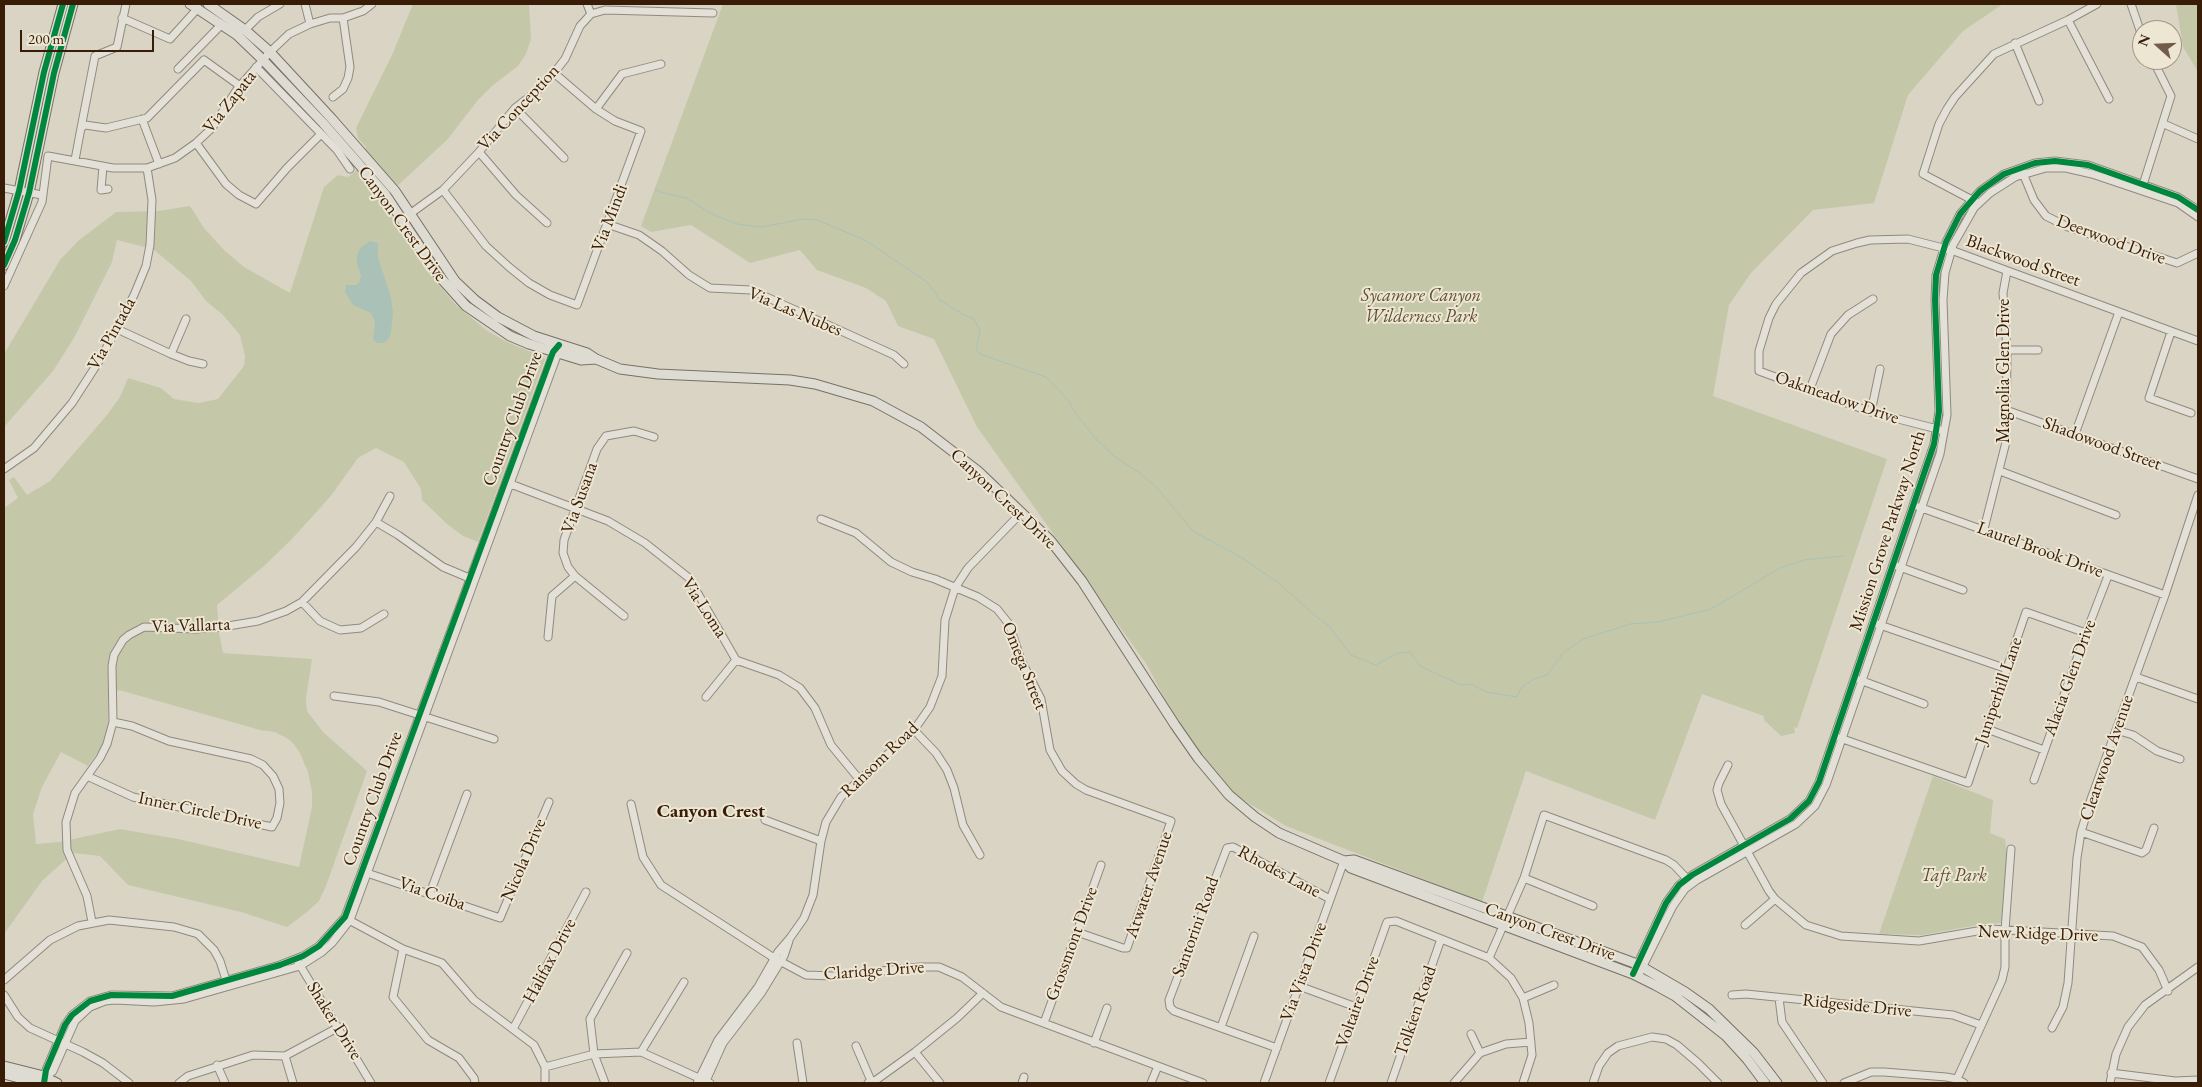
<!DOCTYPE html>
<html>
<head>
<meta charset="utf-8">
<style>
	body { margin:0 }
	#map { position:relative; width:2202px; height:1087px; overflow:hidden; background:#dad4c5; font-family:"EB Garamond",serif }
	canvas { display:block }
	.frame { position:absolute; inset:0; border:5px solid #381c06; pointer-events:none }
	.north { position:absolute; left:2132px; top:20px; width:50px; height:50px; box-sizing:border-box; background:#ede6d3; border:1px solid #a59581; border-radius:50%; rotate:290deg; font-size:14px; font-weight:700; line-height:20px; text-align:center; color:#381c06 }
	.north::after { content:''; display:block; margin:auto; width:18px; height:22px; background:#715c49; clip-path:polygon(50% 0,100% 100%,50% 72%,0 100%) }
	.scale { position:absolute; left:20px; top:30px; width:134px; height:22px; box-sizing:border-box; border:2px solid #381c06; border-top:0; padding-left:6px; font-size:15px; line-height:18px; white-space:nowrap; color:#381c06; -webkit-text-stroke:4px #ede6d3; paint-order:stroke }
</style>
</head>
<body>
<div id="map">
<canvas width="2202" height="1087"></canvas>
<div class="frame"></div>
<div class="north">N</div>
<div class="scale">200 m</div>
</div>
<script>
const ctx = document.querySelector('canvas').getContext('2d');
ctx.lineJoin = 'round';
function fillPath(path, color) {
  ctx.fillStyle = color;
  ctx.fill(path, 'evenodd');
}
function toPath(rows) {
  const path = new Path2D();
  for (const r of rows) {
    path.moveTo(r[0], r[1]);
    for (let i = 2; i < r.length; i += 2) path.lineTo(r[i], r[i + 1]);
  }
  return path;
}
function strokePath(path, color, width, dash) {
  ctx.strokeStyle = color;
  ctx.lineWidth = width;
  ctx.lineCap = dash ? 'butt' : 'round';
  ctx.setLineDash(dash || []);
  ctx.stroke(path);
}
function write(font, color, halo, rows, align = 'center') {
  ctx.font = font + ' "EB Garamond",serif';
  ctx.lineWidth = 4;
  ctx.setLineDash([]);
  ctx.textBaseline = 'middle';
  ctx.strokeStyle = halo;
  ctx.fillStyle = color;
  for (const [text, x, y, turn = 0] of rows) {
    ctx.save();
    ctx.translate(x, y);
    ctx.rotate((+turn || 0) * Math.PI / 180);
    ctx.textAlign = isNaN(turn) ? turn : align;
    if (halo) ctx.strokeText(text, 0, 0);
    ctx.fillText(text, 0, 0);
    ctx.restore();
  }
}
const green = toPath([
	[413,4,529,4,531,39,526,54,518,66,492,86,478,100,447,140,381,201,425,269,455,304,486,330,507,342,543,357,545,359,478,542,463,536,447,524,422,500,421,489,404,462,376,448,358,458,330,497,291,540,264,566,217,605,219,633,223,653,312,659,306,699,307,711,323,732,367,771,326,886,319,901,307,912,287,927,241,912,128,885,100,856,73,853,42,881,4,934,4,508,18,498,9,480,14,477,27,495,50,481,107,415,120,397,128,378,161,388,174,399,198,403,218,399,244,366,245,356,240,335,223,315,206,301,191,281,153,249,117,240,112,262,74,338,53,371,4,427,4,354,60,260,78,241,116,212,158,211,190,206,204,228,224,250,244,267,290,293,324,187,338,175,348,177,355,172,366,147,358,138,356,128,392,55],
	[119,690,260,730,275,732,290,740,299,751,308,772,312,792,312,807,299,867,178,839,120,829,59,842,36,844,33,814,42,787,61,752,88,766,100,749,105,737,108,723,108,696],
	[723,4,2003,4,1963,31,1908,95,1874,203,1813,210,1751,273,1729,305,1713,396,1887,459,1797,728,1794,727,1795,733,1781,736,1764,720,1764,716,1702,694,1655,820,1526,771,1482,902,1286,826,1232,793,1200,755,1172,713,1147,665,977,427,934,339,898,326,886,301,866,288,817,270,800,250,750,263,691,225,651,232,641,226],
	[2176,4,2198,4,2198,72,2183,47],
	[1933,776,1993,800,1990,833,2005,839,2007,856,2003,923,1983,924,1922,935,1879,934]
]);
const water = toPath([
	[370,241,378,243,378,257,391,298,393,313,391,332,389,338,384,343,377,343,373,339,375,322,371,313,353,305,345,292,346,285,356,285,359,283,361,275,357,264,357,255,361,247]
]);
const stream = toPath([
	[655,189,660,192,686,198,712,214,737,224,762,227,803,219,817,220,863,239,874,246,927,282,940,300,964,315,974,319,980,331,976,349,980,354,1046,377,1068,400,1076,414,1098,441,1115,457,1140,473,1157,488,1193,531,1244,559,1280,584,1314,615,1328,625,1351,655,1376,665,1398,653,1410,652,1420,666,1461,685,1471,684,1487,692,1517,697,1521,688,1534,679,1547,675,1564,652,1583,639,1630,624,1658,622,1711,609,1780,568,1804,560,1843,556]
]);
const minor = toPath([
	[305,4,310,24],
	[2131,4,2142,36],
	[591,14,605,10,713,13],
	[122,18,170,39,198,8],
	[2068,20,2109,99],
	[245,30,258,17,280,4],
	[2015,43,2039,101],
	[256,67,337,150,350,169],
	[178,69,222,24],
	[333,97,343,89,348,78,350,67,343,18],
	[515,108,564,158],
	[596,109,622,74,661,64],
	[142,119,159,164],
	[2164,124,2198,139],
	[81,128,95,56,117,47,126,4],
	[196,143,226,184,239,195,256,204,287,168,321,134],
	[479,152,516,195,547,223],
	[75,160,81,128,85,125,106,128,147,118,204,60,240,86],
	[103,166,101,190,108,189],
	[2022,171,2034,200,2046,216,2068,227,2177,263,2198,253],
	[4,188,42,195],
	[2142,188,2171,96,2153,60],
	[443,190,486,246,509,267,529,283,550,295,577,305,641,131,615,121,596,109,554,73],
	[1976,202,1923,174,1939,124,1947,109,1955,97,1994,54,2068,20,2097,4],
	[407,216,443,190,479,152,515,108,537,91,554,73,565,59,580,26,591,14,587,4],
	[607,224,639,235,662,251,689,275,710,288,751,290,894,355,904,364],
	[4,286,42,202,48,156,113,168,147,168,175,158,196,143,212,128,238,88,270,52,289,34,310,24,330,18,343,18,363,11,372,4],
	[117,329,171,354,189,361,203,364],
	[2171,332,2149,398,2191,413],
	[2007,350,2038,350],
	[171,354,186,319],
	[1810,389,1831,334,1848,315,1873,299],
	[2006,410,2198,479],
	[1871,412,1880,369],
	[1941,430,1871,412,1759,371,1759,351,1769,318,1776,304,1801,273,1832,251,1857,243,1870,240,1908,239,1951,250,2198,341],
	[2075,434,2119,312],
	[4,469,34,448,72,403,101,358,134,295,146,266,150,245,152,200,147,168],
	[2000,471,2116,515],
	[508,483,608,521,645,543,689,578,736,660,779,675,800,688,815,708,831,745,859,779],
	[1919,507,2165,595],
	[821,519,856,533,891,562,912,572,935,579,978,597,997,609,1009,624,1021,660,1041,699,1050,750,1062,771,1076,784,1086,790,1171,821,1127,948,1123,948,1077,932],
	[376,522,398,535,443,567,474,580],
	[1984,529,2006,442,2007,350,2003,293,2007,271],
	[1897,566,1963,590],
	[302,602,320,621,340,630,361,628,384,614],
	[624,616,575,576,568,567,563,553,564,540,597,449,606,436,634,431,654,437],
	[1877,624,2007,669],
	[548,637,552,596,575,576],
	[2136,677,2198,699],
	[1860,680,1924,704],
	[334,696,379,702,494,739],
	[706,697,736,660],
	[1987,729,2044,750],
	[914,730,936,753,947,770,954,788,963,825,980,855],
	[2116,730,2133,735,2157,751,2180,759],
	[1840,738,1968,783,2026,612,2086,633],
	[1728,765,1719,783,1717,790,1721,804,1769,891,1775,899,1806,925,1841,936,1919,941,1989,929,2113,936,2142,947,2159,970,2168,991],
	[87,776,133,797,272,827,277,818,280,803,279,789,273,776,263,765,251,759,169,741,132,726,113,722],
	[2034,780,2086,633,2108,576],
	[631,804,643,857,661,885,774,958,806,975,833,976,920,967,939,967,962,977,1001,1007,1203,1083],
	[765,820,821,841],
	[2081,832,2142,853,2146,850,2154,828],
	[364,872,500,918,549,802],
	[1524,878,1593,906],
	[430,893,467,794],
	[347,919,403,949,442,963,474,1000,534,1045,545,1067,545,1083],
	[92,922,87,896,67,850,66,822,75,793,100,758,107,744,113,722,112,666,114,655,123,640,129,635,144,627,196,629,222,627,258,621,286,611,302,602,356,547,376,522,390,496],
	[1745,925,1775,899],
	[403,949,393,997,428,1040,459,1058,474,1078,475,1083],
	[1489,958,1524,878,1544,815,1666,860,1674,865,1691,883],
	[298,962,371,1083],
	[1633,974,1666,903,1679,885,1692,875,1790,819,1809,801,1819,782,1934,444,1939,411,1935,299,1936,275,1946,242,1960,214,1980,191,2004,174,2035,163,2055,161,2088,165,2178,197,2198,210],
	[1638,976,1673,906,1685,889,1697,880,1796,824,1815,806,1826,785,1940,454,1947,415,1943,300,1945,273,1953,245,1974,208,1990,193,2015,177,2046,168,2066,168,2092,174,2178,203,2198,217],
	[4,980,50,940,78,926,109,920,174,927,198,934,214,950,220,961,227,983],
	[1299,986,1356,1007],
	[4,995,18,1017,30,1028,83,1052,103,1063,129,1083],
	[1732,995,1746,994,1953,1015,1981,1025],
	[1523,998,1554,985],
	[1779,998,1782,1022,1823,1083],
	[1044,1023,1101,865],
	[1221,1027,1254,936],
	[2052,1028,2063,1007,2068,983,2077,858,2081,832,2091,799,2165,595,2198,495],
	[513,1029,586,892],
	[1471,1034,1480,1053],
	[797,1043,803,1083],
	[1094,1043,1107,1008],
	[856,1046,872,1083],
	[1277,1048,1174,1011,1170,1007,1169,1000,1227,848,1233,847,1330,899],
	[641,1052,684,982],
	[915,1052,940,1083],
	[285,1056,293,1083],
	[217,1065,225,1083],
	[545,1067,594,1054,641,1052,710,1083],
	[2111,1073,2175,1081,2198,1080],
	[45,1078,53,1071,75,1021,90,1007,105,1001,115,1000,154,1002,184,999,300,966,322,952,332,943,350,920,559,350],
	[1957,1079,2002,980,2005,967,2005,930,2011,849],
	[44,1083,46,1070,65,1025,72,1015,90,1001,111,995,172,996,280,965,303,956,319,946,345,917,555,349],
	[179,1083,188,1076,253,1055,285,1056,339,1027],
	[605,1083,594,1054,590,1019,627,953],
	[697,1083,718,1040,758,987,778,952,790,938,804,918,813,895,821,841,826,822,841,797,914,730,930,707,942,676,945,620,955,588,968,568,1021,513],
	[705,1083,723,1043,762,992,784,956,789,941],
	[868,1083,872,1083,915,1052,957,1018,983,993],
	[1022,1083,1024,1077],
	[1151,1083,1158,1066],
	[1264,1083,1344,861],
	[1329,1083,1387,922,1396,921,1489,958,1511,978,1523,998,1529,1023,1532,1055,1523,1083],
	[1391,1083,1441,939],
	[1454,1083,1480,1053,1506,1044,1531,1042],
	[1593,1083,1599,1066,1608,1053,1618,1046,1652,1037,1666,1039,1677,1045,1698,1063,1718,1083],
	[1844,1083,1871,1072,1884,1072,1946,1077,1957,1079,1964,1083],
	[2110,1083,2116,1054,2128,1027,2145,1005,2198,967]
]);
const major = toPath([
	[190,4,237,35,263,60,323,123,385,194,439,276,466,306,510,336,529,344,581,360,596,359],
	[208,4,245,30,270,52,332,119,395,191,455,281,475,300,498,317,534,336,587,353,596,359,620,369,658,374,790,380,815,384,873,401,921,427,978,471,1050,540,1082,581,1175,725,1198,758,1229,795,1255,817,1279,833,1344,861,1351,868,1633,974,1655,985,1675,996,1726,1036,1747,1059,1765,1083],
	[4,242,19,191,44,72,63,4],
	[4,265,15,240,29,193,54,73,73,4],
	[1344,861,1354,860,1637,964,1685,992,1709,1009,1754,1053,1777,1083],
	[4,1066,40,1075,57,1083],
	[4,1074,38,1083]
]);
const cycleway = toPath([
	[4,242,19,191,44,72,63,4],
	[4,265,15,240,29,193,54,73,73,4],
	[1633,974,1666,903,1679,885,1692,875,1790,819,1809,801,1819,782,1934,444,1939,411,1935,299,1936,275,1946,242,1960,214,1980,191,2004,174,2035,163,2055,161,2088,165,2178,197,2198,210],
	[44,1083,46,1070,65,1025,72,1015,90,1001,111,995,172,996,280,965,303,956,319,946,345,917,553,352,559,345]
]);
const streetNames = [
	["Via Zapata",230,102,-52],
	["Via Conception",519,108,-47],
	["Via Mindi",610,218,-69],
	["Canyon Crest Drive",402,224,54],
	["Deerwood Drive",2111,240,20],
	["Blackwood Street",2023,261,20],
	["Via Las Nubes",795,312,23],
	["Via Pintada",112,334,-61],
	["Magnolia Glen Drive",2004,371,-90],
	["Oakmeadow Drive",1837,398,19],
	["Country Club Drive",513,419,-70],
	["Shadowood Street",2102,444,20],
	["Via Susana",580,498,-70],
	["Canyon Crest Drive",1003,499,43],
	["Mission Grove Parkway North",1888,531,-72],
	["Laurel Brook Drive",2040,550,20],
	["Via Loma",704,608,57],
	["Via Vallarta",191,626,-2],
	["Omega Street",1024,666,68],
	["Alacia Glen Drive",2070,678,-70],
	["Juniperhill Lane",1999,691,-71],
	["Clearwood Avenue",2107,758,-71],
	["Ransom Road",880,760,-44],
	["Country Club Drive",373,799,-70],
	["Inner Circle Drive",200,811,12],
	["Nicola Drive",524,860,-67],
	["Rhodes Lane",1279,872,28],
	["Atwater Avenue",1149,885,-71],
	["Via Coiba",432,894,19],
	["Santorini Road",1196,927,-70],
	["Canyon Crest Drive",1550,932,20],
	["New Ridge Drive",2038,934,2],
	["Grossmont Drive",1072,944,-70],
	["Halifax Drive",550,961,-62],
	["Claridge Drive",874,971,-4],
	["Via Vista Drive",1304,972,-70],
	["Voltaire Drive",1358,1002,-70],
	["Ridgeside Drive",1857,1006,6],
	["Tolkien Road",1416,1011,-71],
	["Shaker Drive",334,1021,58]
];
const parkNames = [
	["Sycamore Canyon",1421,296],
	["Wilderness Park",1421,317],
	["Taft Park",1954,876]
];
const neighbourhoodNames = [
	["Canyon Crest",711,812]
];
fillPath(green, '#c4c8a9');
fillPath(water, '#aac1b8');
strokePath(stream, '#aac1b8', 1);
strokePath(minor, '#90897e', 9);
strokePath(major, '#787065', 11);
strokePath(minor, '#e3e0d8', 7);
strokePath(major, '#dedbd2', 9);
strokePath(cycleway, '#00873e', 6);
write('18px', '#381c06', '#ede6d3', streetNames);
write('italic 18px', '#5d4d30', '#ede6d3', parkNames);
write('bold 19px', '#381c06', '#ede6d3', neighbourhoodNames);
</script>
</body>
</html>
